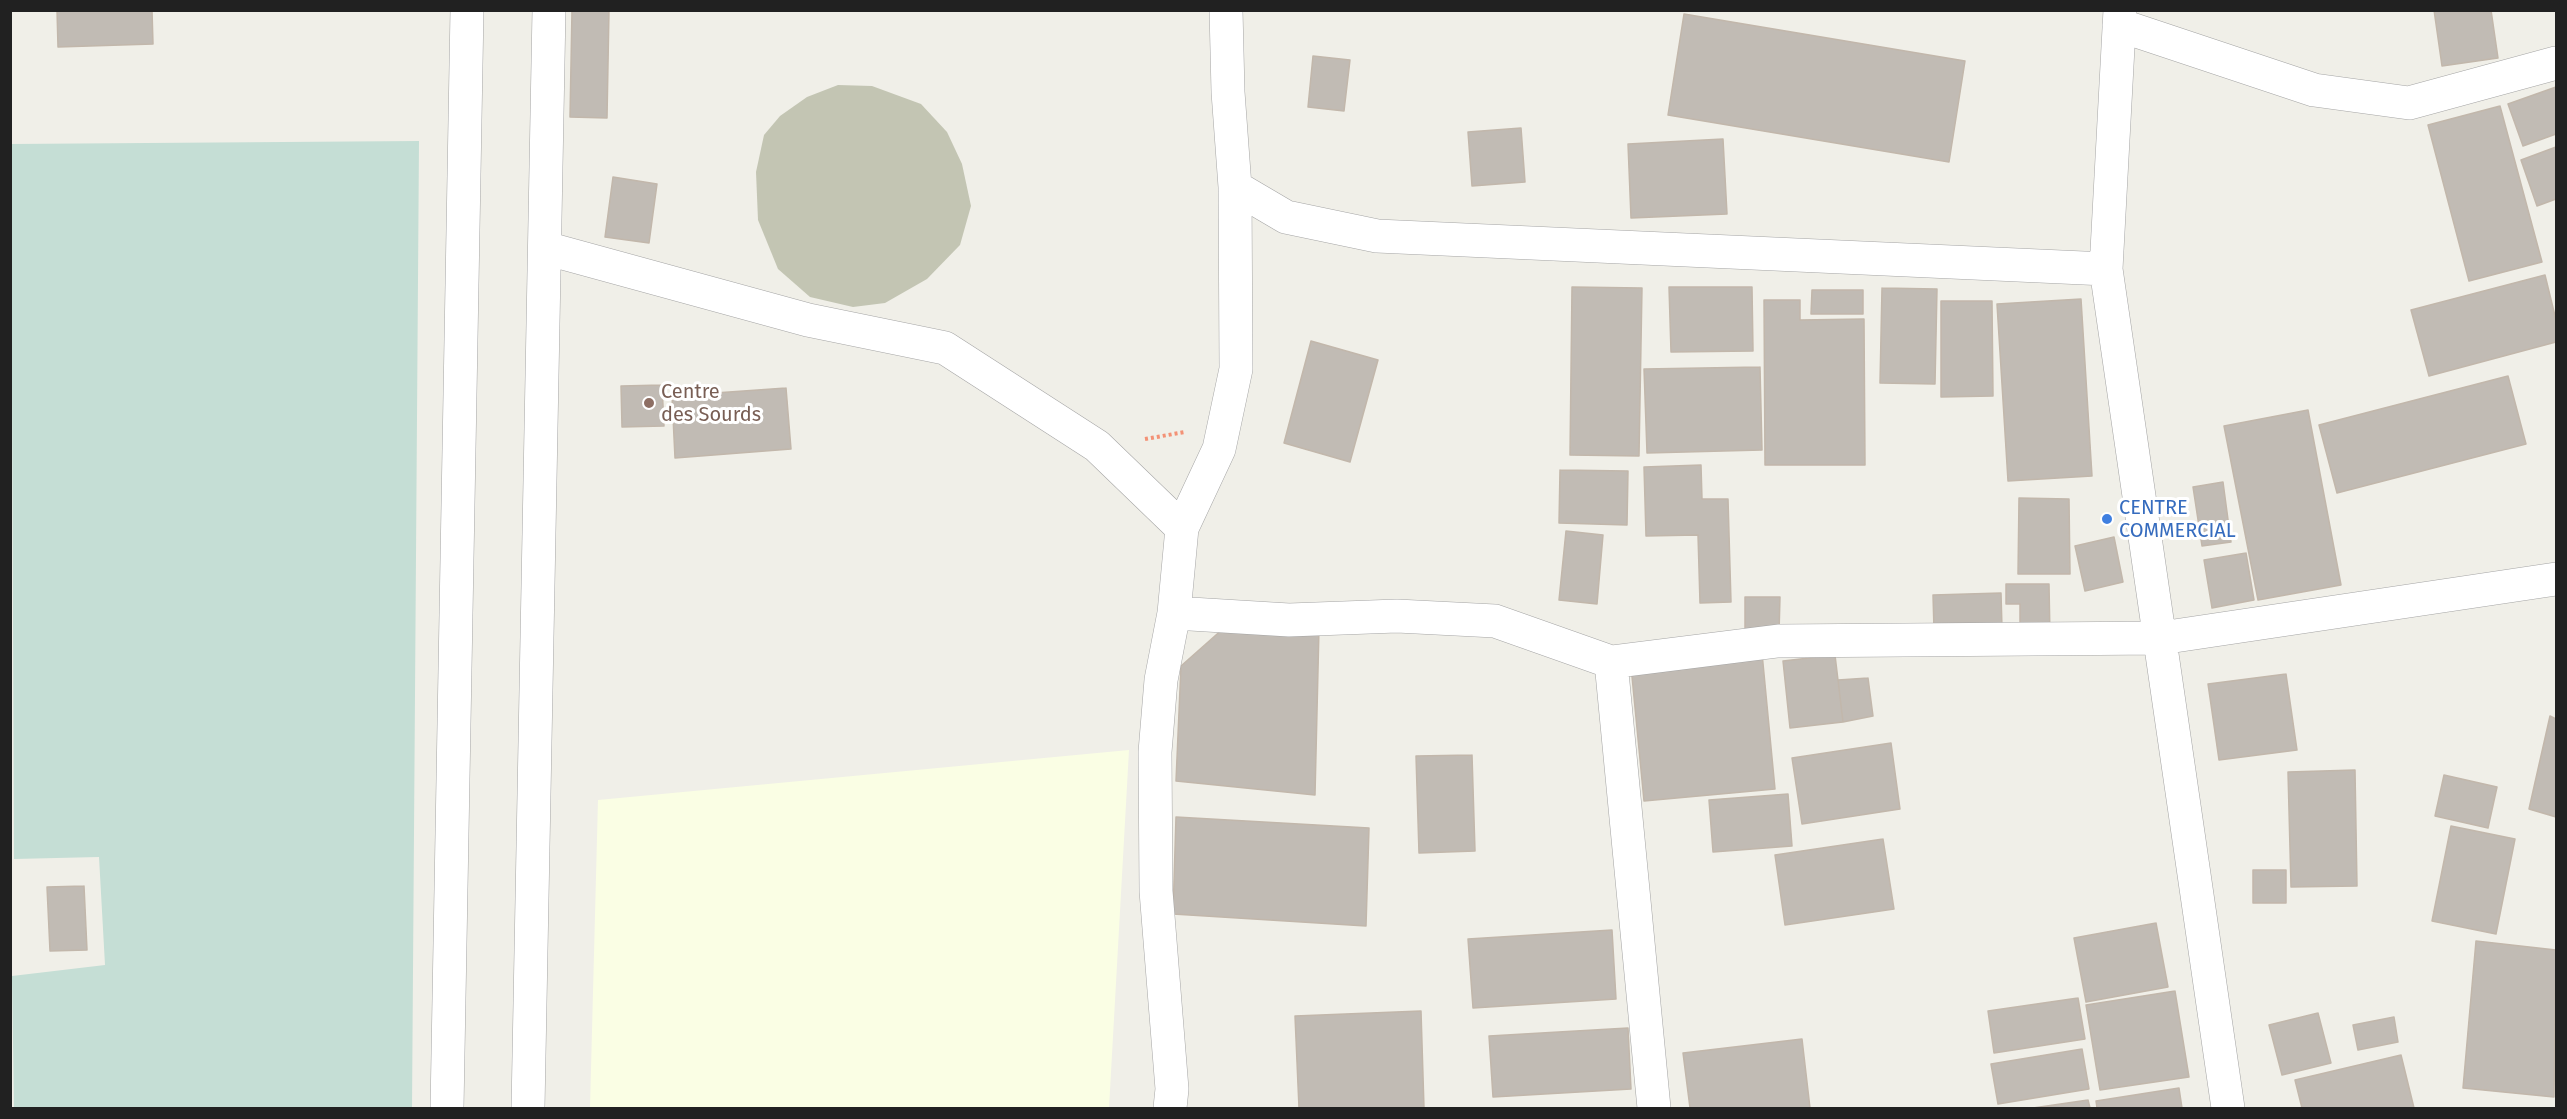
<!DOCTYPE html>
<html>
<head>
<meta charset="utf-8">
<style>
	body { margin:0 }
	#map { position:relative; width:2567px; height:1119px; overflow:hidden; background:#f0efe8; font-family:"Fira Sans",sans-serif }
	canvas { display:block }
	.frame { position:absolute; inset:0; border:12px solid #212121; pointer-events:none }
</style>
</head>
<body>
<div id="map">
<canvas width="2567" height="1119"></canvas>
<div class="frame"></div>
</div>
<script>
const ctx = document.querySelector('canvas').getContext('2d');
ctx.lineJoin = 'round';
function fillPath(path, color) {
  ctx.fillStyle = color;
  ctx.fill(path, 'evenodd');
}
function toPath(rows) {
  const path = new Path2D();
  for (const r of rows) {
    path.moveTo(r[0], r[1]);
    for (let i = 2; i < r.length; i += 2) path.lineTo(r[i], r[i + 1]);
  }
  return path;
}
function strokePath(path, color, width, dash) {
  ctx.strokeStyle = color;
  ctx.lineWidth = width;
  ctx.lineCap = dash ? 'butt' : 'round';
  ctx.setLineDash(dash || []);
  ctx.stroke(path);
}
function write(font, color, halo, rows, align = 'center') {
  ctx.font = font + ' "Fira Sans",sans-serif';
  ctx.lineWidth = 6;
  ctx.setLineDash([]);
  ctx.textBaseline = 'middle';
  ctx.strokeStyle = halo;
  ctx.fillStyle = color;
  for (const [text, x, y, turn = 0] of rows) {
    ctx.save();
    ctx.translate(x, y);
    ctx.rotate((+turn || 0) * Math.PI / 180);
    ctx.textAlign = isNaN(turn) ? turn : align;
    if (halo) ctx.strokeText(text, 0, 0);
    ctx.fillText(text, 0, 0);
    ctx.restore();
  }
}
const education = toPath([
	[1129,750,1109,1108,590,1108,598,800]
]);
const construction = toPath([
	[838,85,872,86,921,104,947,132,962,164,971,206,960,245,927,279,885,303,853,307,810,297,778,269,758,220,756,172,764,135,780,116,807,97]
]);
const wetland = toPath([
	[419,141,412,1108,14,1108,12,976,105,965,99,857,14,859,11,144]
]);
const building = toPath([
	[57,10,152,10,153,44,58,47,57,10],
	[572,10,609,10,607,118,570,117,572,10],
	[2434,10,2491,10,2498,58,2442,66,2434,10],
	[1684,14,1965,61,1949,162,1668,115,1684,14],
	[1313,56,1350,60,1344,111,1308,107,1313,56],
	[2556,87,2556,134,2523,146,2508,104,2556,87],
	[2500,106,2542,262,2469,281,2428,125,2500,106],
	[1521,128,1525,182,1472,186,1468,132,1521,128],
	[1723,139,1727,214,1631,218,1628,144,1723,139],
	[2556,147,2556,199,2537,206,2521,160,2556,147],
	[613,177,657,184,649,243,605,237,613,177],
	[2545,275,2556,320,2556,342,2429,376,2411,310,2545,275],
	[1572,287,1642,288,1639,456,1570,455,1572,287],
	[1669,287,1752,287,1753,351,1671,352,1669,287],
	[1882,288,1937,289,1935,384,1880,383,1882,288],
	[1812,290,1863,290,1863,314,1811,314,1812,290],
	[2081,299,2092,476,2008,481,1997,304,2081,299],
	[1764,300,1800,300,1800,320,1864,319,1865,465,1765,465,1764,300],
	[1941,301,1992,301,1993,396,1941,397,1941,301],
	[1311,341,1378,360,1350,462,1284,443,1311,341],
	[1760,367,1762,450,1647,453,1644,369,1760,367],
	[2508,376,2526,444,2337,493,2319,425,2508,376],
	[662,385,664,426,622,427,621,386,662,385],
	[786,388,791,449,675,458,672,396,786,388],
	[2308,410,2341,585,2258,600,2224,426,2308,410],
	[1701,465,1702,499,1728,499,1731,602,1700,603,1698,535,1646,536,1644,467,1701,465],
	[1560,470,1628,471,1627,525,1559,523,1560,470],
	[2223,482,2231,542,2202,546,2193,487,2223,482],
	[2019,498,2069,499,2070,574,2018,574,2019,498],
	[1566,531,1603,535,1597,604,1559,600,1566,531],
	[2114,537,2123,582,2085,591,2075,546,2114,537],
	[2246,553,2254,600,2212,608,2204,560,2246,553],
	[2006,584,2049,584,2050,637,2020,637,2020,604,2006,604,2006,584],
	[2001,593,2002,628,1934,630,1933,595,2001,593],
	[1745,597,1780,597,1779,633,1745,632,1745,597],
	[1225,627,1319,628,1315,795,1176,781,1181,666,1225,627],
	[1762,653,1775,789,1644,801,1631,666,1762,653],
	[1835,655,1843,722,1790,728,1783,661,1835,655],
	[2286,674,2297,750,2219,760,2208,684,2286,674],
	[1868,678,1873,716,1843,722,1838,680,1868,678],
	[2550,716,2556,719,2556,817,2529,809,2550,716],
	[1891,743,1900,809,1802,824,1792,758,1891,743],
	[1472,755,1475,851,1419,853,1416,756,1472,755],
	[2355,770,2357,886,2291,887,2288,772,2355,770],
	[2444,775,2497,787,2488,828,2435,816,2444,775],
	[1788,794,1792,846,1713,852,1709,800,1788,794],
	[1176,817,1369,828,1366,926,1173,914,1176,817],
	[2451,826,2515,839,2496,934,2432,921,2451,826],
	[1883,839,1894,909,1785,925,1775,855,1883,839],
	[2253,870,2286,870,2286,903,2253,903,2253,870],
	[84,886,87,950,50,951,47,887,84,886],
	[2156,923,2168,987,2086,1002,2074,938,2156,923],
	[1612,930,1616,999,1473,1008,1468,939,1612,930],
	[2476,941,2556,950,2554,1097,2463,1088,2476,941],
	[2175,991,2189,1077,2100,1090,2086,1005,2175,991],
	[2078,998,2085,1039,1994,1053,1988,1011,2078,998],
	[1421,1011,1424,1108,1299,1108,1295,1016,1421,1011],
	[2318,1013,2331,1063,2282,1075,2269,1025,2318,1013],
	[2394,1017,2398,1042,2358,1050,2353,1025,2394,1017],
	[1628,1028,1631,1089,1493,1097,1489,1036,1628,1028],
	[1802,1039,1810,1108,1690,1108,1683,1053,1802,1039],
	[2082,1049,2089,1089,1998,1104,1991,1064,2082,1049],
	[2401,1055,2414,1108,2302,1108,2295,1080,2401,1055],
	[2179,1088,2182,1108,2097,1108,2096,1101,2179,1088],
	[2088,1100,2090,1108,2033,1108,2088,1100]
]);
const path = toPath([
	[1145,439,1185,432]
]);
const minor = toPath([
	[2120,10,2106,269,2228,1108],
	[2119,25,2314,90,2409,103,2556,63],
	[1235,187,1286,217,1377,236,2106,269],
	[545,248,808,320,945,348,1097,446,1182,528],
	[1174,613,1289,620,1397,616,1495,621,1611,662,1778,641,2161,638,2556,579],
	[1611,662,1654,1108],
	[447,1108,467,10],
	[528,1108,549,10],
	[1170,1108,1172,1089,1156,891,1155,752,1161,680,1174,613,1182,528,1219,449,1236,369,1235,187,1228,92,1226,10]
]);
const markers = [
	[649,403,6,"#8d6e63"],
	[2107,519,6,"#3f7fe0"]
];
const educationNames = [
	["Centre",661,392],
	["des Sourds",661,415]
];
const shopNames = [
	["CENTRE",2119,508],
	["COMMERCIAL",2119,531]
];
fillPath(education, '#fafee4');
fillPath(construction, '#c3c5b3');
fillPath(wetland, '#c5ded5');
fillPath(building, '#c1bbb4');
strokePath(building, '#c2b7ab', 1.5);
strokePath(minor, '#a5a5a5', 34);
strokePath(path, '#f39276', 4, [3, 3]);
strokePath(minor, '#fff', 33);
for (const [x, y, r, color] of markers) {
  const dot = new Path2D();
  dot.arc(x, y, r, 0, 2 * Math.PI);
  ctx.fillStyle = color;
  ctx.fill(dot);
  strokePath(dot, '#fff', 2);
}
write('20px', '#785e54', '#fff', educationNames, 'left');
write('20px', '#366cbe', '#fff', shopNames, 'left');
</script>
</body>
</html>
